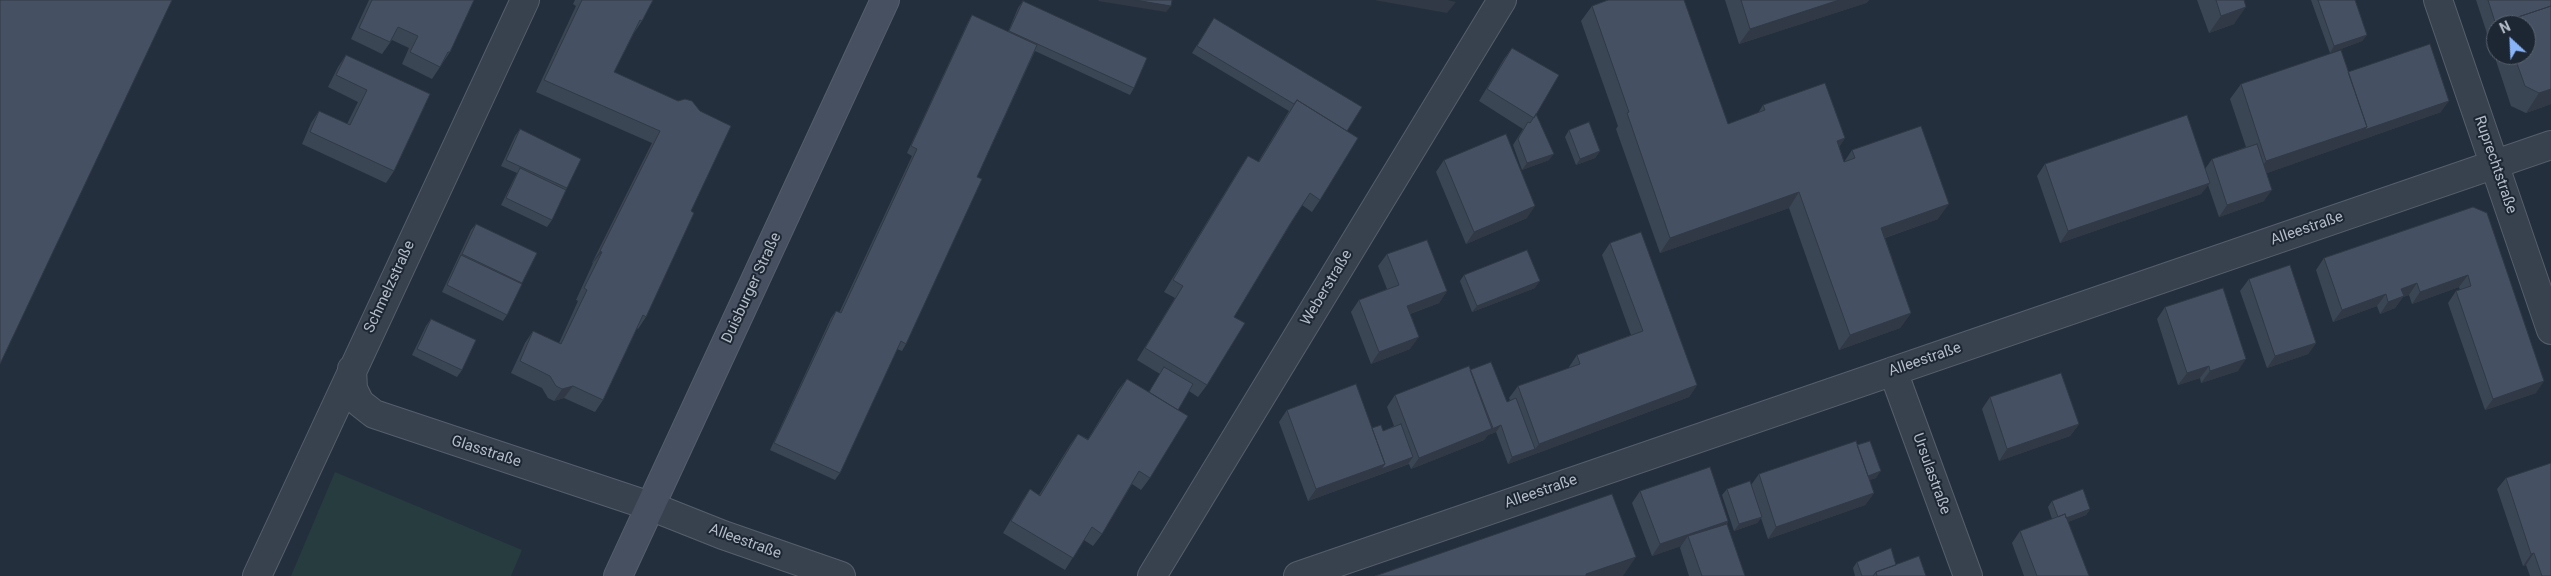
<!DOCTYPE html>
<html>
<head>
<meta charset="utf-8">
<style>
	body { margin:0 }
	#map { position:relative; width:2551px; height:576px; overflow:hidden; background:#242f3e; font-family:Roboto,sans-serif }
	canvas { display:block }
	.north { position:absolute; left:2486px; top:15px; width:50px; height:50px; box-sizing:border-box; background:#1d2633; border:1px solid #59626f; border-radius:50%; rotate:335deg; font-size:14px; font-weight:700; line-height:20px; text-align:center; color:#b4bcc9 }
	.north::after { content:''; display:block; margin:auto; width:18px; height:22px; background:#8ab4f8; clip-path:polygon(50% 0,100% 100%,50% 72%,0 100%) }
</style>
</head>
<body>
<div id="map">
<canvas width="2551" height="576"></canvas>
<div class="north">N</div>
</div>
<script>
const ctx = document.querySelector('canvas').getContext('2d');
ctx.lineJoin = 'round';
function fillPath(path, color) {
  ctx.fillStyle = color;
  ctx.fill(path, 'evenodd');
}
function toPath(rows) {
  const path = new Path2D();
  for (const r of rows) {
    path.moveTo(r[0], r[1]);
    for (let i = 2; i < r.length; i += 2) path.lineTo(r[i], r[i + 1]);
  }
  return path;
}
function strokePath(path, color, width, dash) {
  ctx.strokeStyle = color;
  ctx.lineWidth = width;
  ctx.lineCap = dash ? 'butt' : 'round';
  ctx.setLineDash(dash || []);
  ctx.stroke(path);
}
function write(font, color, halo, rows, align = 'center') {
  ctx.font = font + ' Roboto,sans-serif';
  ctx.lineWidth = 4;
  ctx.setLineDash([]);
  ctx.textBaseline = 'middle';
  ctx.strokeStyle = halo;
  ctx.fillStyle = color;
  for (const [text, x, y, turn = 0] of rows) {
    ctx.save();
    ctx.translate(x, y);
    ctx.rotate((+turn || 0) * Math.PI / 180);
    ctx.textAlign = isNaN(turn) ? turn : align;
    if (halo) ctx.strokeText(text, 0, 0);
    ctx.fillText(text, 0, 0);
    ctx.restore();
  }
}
const green = toPath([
	[335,472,522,550,511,576,291,576]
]);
const street = toPath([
	[2438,0,2551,330],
	[352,369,353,389,360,403,374,414,650,506,723,535,841,576],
	[1893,371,1968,576],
	[257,576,525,0],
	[1152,576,1502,0],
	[1298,576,2551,145]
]);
const secondary = toPath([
	[618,576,885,0]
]);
const wall = toPath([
	[369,0,474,0,450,52,432,79,402,64,409,48,392,40,382,54,351,39],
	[575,0,653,0,642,21,634,33,614,72,678,101,691,211,646,317,638,329,637,328,603,400,595,412,564,398,554,401,548,398,542,388,511,373,525,343,533,331,559,343,578,301,576,300,593,263,592,263,652,143,536,92,576,6,573,4],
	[1725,0,1869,0,1866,3,1739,44],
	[2197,0,2244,0,2234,24,2209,33],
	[2311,0,2355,0,2367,35,2362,41,2330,53],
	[2476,0,2551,0,2551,104,2526,113,2511,106],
	[2496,25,2526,25,2526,55,2496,55],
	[1023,1,1134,88,1130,95,1035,51,977,177,906,344,902,351,897,349,840,473,835,480,770,450,831,318,836,311,839,313,912,156,907,153,968,22,972,15,1008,32,1018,8],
	[1592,6,1728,124,1758,113,1763,105,1845,138,1839,147,1844,162,1852,150,1938,219,1885,238,1911,313,1900,328,1839,350,1789,208,1660,253,1616,129,1618,126,1581,21],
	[1214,18,1347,131,1320,200,1312,212,1302,205,1234,317,1207,385,1198,397,1189,391,1178,410,1150,478,1141,490,1132,484,1102,534,1093,546,1084,540,1065,570,1003,533,1022,501,1030,489,1039,495,1070,445,1078,434,1088,439,1118,390,1127,379,1149,392,1160,374,1137,360,1175,298,1164,292,1240,168,1248,156,1258,162,1289,111,1192,53],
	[1512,48,1536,114,1549,160,1522,170,1513,145,1523,129,1479,101,1504,59],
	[346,55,430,94,394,171,386,183,302,144,311,123,319,111,347,124,358,102,328,87,338,67],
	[2348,72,2441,112,2267,173,2264,201,2219,217,2208,185,2201,194,2060,243,2037,176,2045,164,2205,169,2212,159,2246,147,2230,99,2241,84],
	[520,129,567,188,552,220,547,227,501,205,517,173,501,166,515,136],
	[1569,130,1600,151,1595,158,1576,165,1565,137],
	[1444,160,1527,218,1466,244,1436,172],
	[2473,207,2536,393,2485,410,2448,303,2456,291,2460,290,2459,287,2412,304,2409,295,2403,297,2395,308,2380,314,2377,306,2333,322,2316,270,2324,258],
	[476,224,522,283,507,315,503,321,442,292,471,230],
	[1610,243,1697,385,1689,397,1508,464,1496,432,1488,435,1484,440,1411,469,1409,464,1308,501,1279,422,1287,410,1383,431,1394,426,1387,407,1395,395,1470,370,1507,402,1510,400,1509,398,1518,386,1569,368,1569,367,1577,355,1631,335,1602,255],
	[1387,254,1447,291,1439,303,1410,314,1410,349,1371,364,1351,312,1359,300,1387,289,1378,266],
	[1464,275,1535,288,1472,312,1460,281],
	[2249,279,2316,343,2308,354,2267,368,2240,291],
	[2165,307,2238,371,2201,383,2200,378,2178,385,2157,319],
	[431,319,462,370,457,377,412,355,426,326],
	[1990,397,2079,424,2070,436,1999,461,1982,409],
	[1857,445,1876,478,1869,480,1874,493,1865,505,1768,539,1761,518,1757,523,1734,531,1722,495,1727,489,1751,485,1759,474],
	[2506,478,2551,576,2530,576,2526,565,2523,566,2497,489],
	[1640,491,1728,521,1727,524,1745,576,1689,576,1680,548,1681,546,1652,556,1632,503],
	[2052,501,2090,509,2086,515,2068,522,2089,576,2024,576,2012,543,2020,531,2052,519,2048,507],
	[1857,562,1896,565,1926,576,1855,576,1853,568]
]);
const shadedWall = toPath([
	[1099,0,1135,0,1171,6,1166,12,1098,1],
	[1374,0,1447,0,1456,2,1447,13],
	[1839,0,1869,0,1866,3,1739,44,1750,29],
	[2246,7,2234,24,2209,33,2221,16],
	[2367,35,2362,41,2330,53,2334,46],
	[2551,89,2551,104,2526,113,2539,93],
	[2449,101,2441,112,2256,177,2266,161,2367,127],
	[1845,138,1834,154,1837,141],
	[1600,151,1595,158,1576,165,1580,159],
	[1554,154,1549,160,1522,170,1527,163],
	[2210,183,2201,194,2060,243,2068,231],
	[2272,190,2264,201,2219,217,2227,205],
	[1799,192,1789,208,1660,253,1670,238],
	[1949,204,1938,219,1870,243,1881,228],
	[1535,206,1527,218,1466,244,1474,232],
	[600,251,602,252,593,263,592,263],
	[2468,275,2459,287,2412,304,2420,292],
	[1540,281,1535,288,1472,312,1477,306],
	[2417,283,2409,295,2403,297,2395,308,2380,314,2388,302,2401,289],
	[1447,291,1439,303,1398,318,1407,306],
	[2386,294,2377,306,2333,322,2342,310],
	[1911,313,1900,328,1839,350,1850,335],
	[1419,337,1410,349,1371,364,1379,352],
	[2316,343,2308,354,2267,368,2275,356],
	[2246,359,2238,371,2201,383,2210,371],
	[2209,366,2200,378,2178,385,2187,373],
	[2544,381,2536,393,2485,410,2493,399],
	[1697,385,1689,397,1508,464,1512,457,1535,449,1539,444],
	[573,386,564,398,554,401,562,389],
	[2079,424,2070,436,1999,461,2007,449],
	[1501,425,1496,432,1488,435,1484,440,1411,469,1419,458],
	[1413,457,1408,464,1308,501,1316,489,1385,464],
	[1881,471,1876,478,1858,484,1863,478],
	[1874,493,1865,505,1768,539,1776,527],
	[2090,509,2086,515,2055,527,2060,520],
	[1762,517,1757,523,1734,531,1739,524],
	[1728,521,1720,533,1688,536,1681,546,1652,556,1660,544],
	[2534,553,2526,565,2523,566,2531,554],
	[1636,557,1623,576,1584,576,1586,574]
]);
const building = toPath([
	[0,0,172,0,0,364,0,0],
	[372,0,474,0,450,52,448,52,440,67,410,52,418,36,398,27,390,42,359,28,372,0],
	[582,0,653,0,642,21,640,20,614,72,678,101,685,99,692,101,700,111,731,126,691,211,694,213,646,317,643,315,603,400,573,386,562,389,556,386,550,376,520,361,533,331,561,344,587,290,584,288,602,252,600,251,660,131,544,80,582,0],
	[1135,0,1172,0,1171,6,1135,0],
	[1608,0,1684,0,1728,124,1765,110,1763,105,1825,83,1845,138,1837,141,1844,162,1855,158,1852,150,1921,126,1949,204,1881,228,1911,313,1850,335,1799,192,1670,238,1627,113,1629,112,1592,6,1608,0],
	[1741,0,1839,0,1750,29,1741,0],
	[2216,0,2244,0,2246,7,2221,16,2216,0],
	[2318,0,2355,0,2367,35,2334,46,2318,0],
	[2488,0,2551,0,2551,6,2503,22,2501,25,2496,25,2488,0],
	[1023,1,1147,58,1134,88,1009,31,1023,1],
	[2551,6,2551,89,2539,93,2525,86,2514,55,2526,55,2526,25,2504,25,2503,22,2551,6],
	[972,15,1037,45,977,177,982,179,906,344,901,341,840,473,774,443,836,311,841,313,917,149,911,146,972,15],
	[1214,18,1362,107,1347,131,1297,100,1294,104,1197,46,1214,18],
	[2430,44,2449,101,2364,130,2367,127,2348,72,2430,44],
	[1512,48,1559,75,1534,118,1487,89,1512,48],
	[2341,50,2367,127,2266,161,2241,84,2341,50],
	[346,55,430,94,394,171,310,132,319,111,350,125,367,90,336,75,346,55],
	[1297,100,1358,138,1320,200,1310,193,1290,224,1234,317,1245,323,1207,385,1145,348,1183,286,1173,280,1192,248,1248,156,1259,162,1297,100],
	[1536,114,1554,154,1527,163,1518,139,1528,122,1530,123,1536,114],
	[2187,115,2210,183,2068,231,2045,164,2187,115],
	[1589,122,1600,151,1580,159,1569,130,1589,122],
	[520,129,581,159,567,188,506,160,520,129],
	[1506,134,1535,206,1474,232,1444,160,1506,134],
	[2257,144,2272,190,2227,205,2212,159,2257,144],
	[520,168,566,190,552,220,506,198,520,168],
	[2473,207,2487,213,2544,381,2493,399,2456,291,2471,286,2468,275,2420,292,2417,283,2401,289,2404,296,2388,302,2386,294,2342,310,2324,258,2473,207],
	[476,224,537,253,522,283,462,254,476,224],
	[1641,232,1697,385,1539,444,1518,386,1580,364,1577,355,1643,331,1610,243,1641,232],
	[1427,240,1447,291,1407,306,1419,337,1379,352,1359,300,1399,285,1387,254,1427,240],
	[1527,250,1540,281,1477,306,1464,275,1527,250],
	[461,255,522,284,507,315,447,285,461,255],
	[2290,265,2316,343,2275,356,2249,279,2290,265],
	[2223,288,2246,359,2210,371,2209,366,2187,373,2165,307,2223,288],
	[431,319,476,340,462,370,417,349,431,319],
	[1491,362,1507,402,1516,398,1535,449,1512,457,1501,425,1492,429,1470,370,1491,362],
	[1469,366,1493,428,1419,458,1395,395,1469,366],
	[1164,367,1193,384,1178,410,1149,392,1164,367],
	[2061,373,2079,424,2007,449,1990,397,2061,373],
	[1127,379,1188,416,1150,478,1139,471,1102,534,1092,527,1073,558,1011,521,1030,489,1040,496,1078,434,1088,440,1127,379],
	[1356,384,1385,464,1316,489,1287,410,1356,384],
	[1401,424,1413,457,1381,469,1385,464,1372,428,1381,425,1383,431,1401,424],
	[1856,441,1874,493,1776,527,1759,474,1856,441],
	[1870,441,1881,471,1868,476,1857,445,1870,441],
	[2551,463,2551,576,2542,576,2534,553,2531,554,2506,478,2551,463],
	[1710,467,1728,521,1660,544,1640,491,1710,467],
	[1750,481,1762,517,1739,524,1727,489,1750,481],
	[2083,489,2090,509,2066,518,2065,514,2058,517,2052,501,2083,489],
	[1612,494,1636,557,1586,574,1586,576,1375,576,1612,494],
	[2065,514,2089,576,2037,576,2020,531,2065,514],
	[1727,524,1745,576,1702,576,1688,536,1727,524],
	[1891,548,1896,565,1876,572,1873,576,1862,576,1857,562,1891,548],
	[1919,556,1926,576,1877,576,1876,572,1919,556]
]);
const streetNames = [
	["Ruprechtstraße",2495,165,71],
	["Alleestraße",2307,229,-19],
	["Schmelzstraße",390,287,-65],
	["Duisburger Straße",752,288,-65],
	["Weberstraße",1327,288,-59],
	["Alleestraße",1925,360,-19],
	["Glasstraße",486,452,18],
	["Ursulastraße",1931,474,70],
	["Alleestraße",1541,492,-19],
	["Alleestraße",745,542,20]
];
fillPath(green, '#263c3f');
strokePath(street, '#565f6c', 30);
strokePath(secondary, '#565f6c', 30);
strokePath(street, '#38414e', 28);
strokePath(secondary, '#465061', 28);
fillPath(wall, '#3b4654');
fillPath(shadedWall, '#303945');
fillPath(building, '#455162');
strokePath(building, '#303945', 1);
write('15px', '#b4bcc9', '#1d2633', streetNames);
</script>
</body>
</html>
